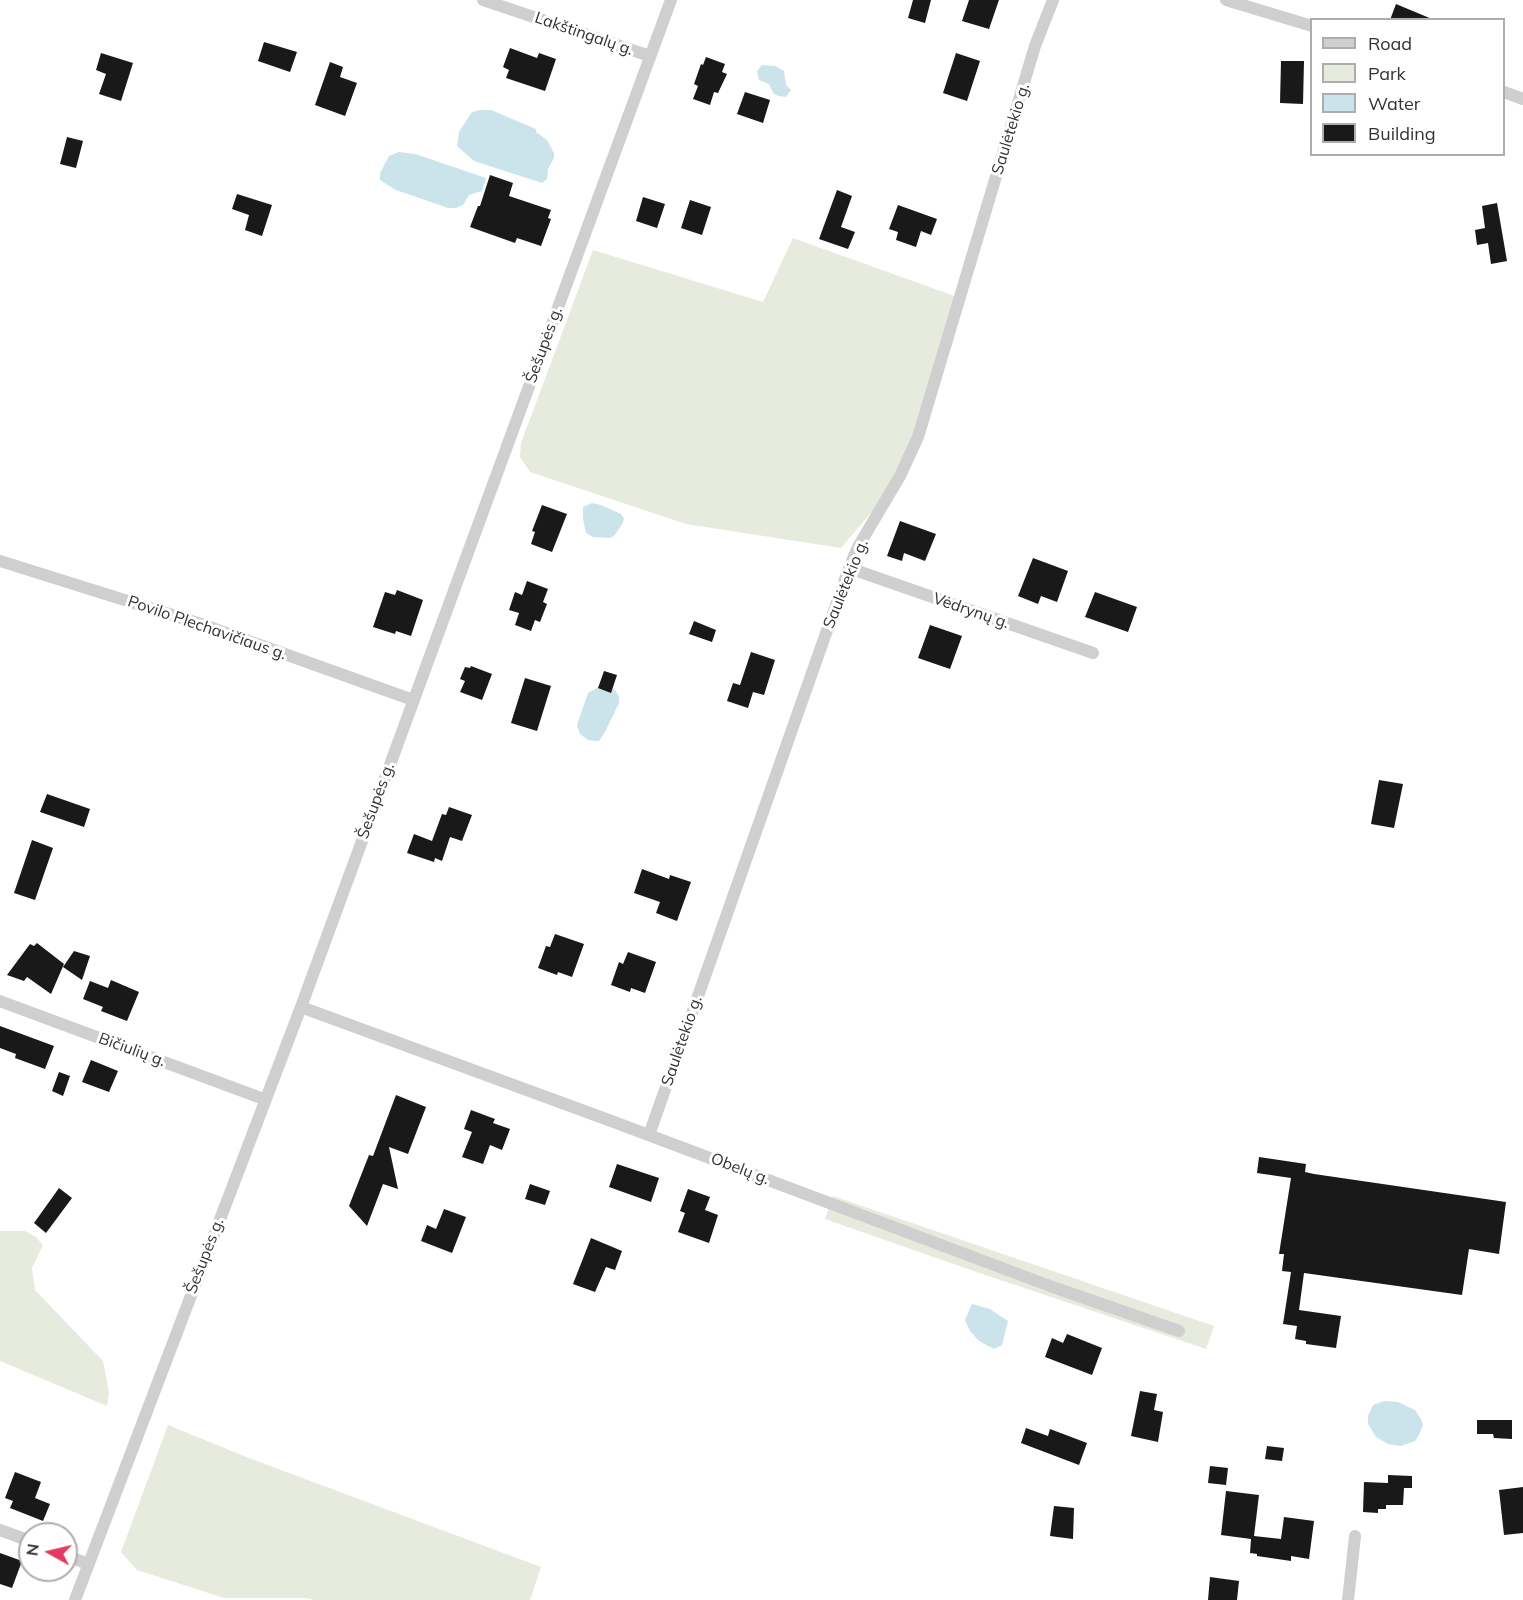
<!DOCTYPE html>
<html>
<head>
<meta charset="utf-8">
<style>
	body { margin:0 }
	#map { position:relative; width:1523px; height:1600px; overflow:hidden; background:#fff; font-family:Mulish,sans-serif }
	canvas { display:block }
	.legend { position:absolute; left:1310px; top:18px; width:195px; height:138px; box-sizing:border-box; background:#fff; border:2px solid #adadad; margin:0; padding:8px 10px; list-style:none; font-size:18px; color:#323232 }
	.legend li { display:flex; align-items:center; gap:12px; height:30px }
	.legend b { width:30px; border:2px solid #adadad }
	.north { position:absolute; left:18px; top:1522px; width:60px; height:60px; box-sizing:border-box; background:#fff; border:2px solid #adadad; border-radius:50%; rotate:278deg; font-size:16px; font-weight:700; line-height:24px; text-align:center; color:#323232 }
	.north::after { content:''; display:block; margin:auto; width:21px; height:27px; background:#e23b5f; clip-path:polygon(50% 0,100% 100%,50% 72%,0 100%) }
</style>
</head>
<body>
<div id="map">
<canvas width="1523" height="1600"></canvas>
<ul class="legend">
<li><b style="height:8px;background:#cfcfcf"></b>Road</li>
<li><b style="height:16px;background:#e7ebde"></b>Park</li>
<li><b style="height:16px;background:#cbe3eb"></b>Water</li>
<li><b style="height:16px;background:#191919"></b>Building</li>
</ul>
<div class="north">N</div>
</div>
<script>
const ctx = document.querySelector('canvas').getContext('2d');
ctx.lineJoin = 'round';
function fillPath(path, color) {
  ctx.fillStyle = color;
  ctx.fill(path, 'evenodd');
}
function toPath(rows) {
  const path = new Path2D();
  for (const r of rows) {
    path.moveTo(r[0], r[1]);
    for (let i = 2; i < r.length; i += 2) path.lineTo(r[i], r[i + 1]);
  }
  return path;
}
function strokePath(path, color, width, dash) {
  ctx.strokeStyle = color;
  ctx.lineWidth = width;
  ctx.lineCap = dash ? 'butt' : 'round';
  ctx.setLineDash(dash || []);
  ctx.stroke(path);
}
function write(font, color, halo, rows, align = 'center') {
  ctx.font = font + ' Mulish,sans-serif';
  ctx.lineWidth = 6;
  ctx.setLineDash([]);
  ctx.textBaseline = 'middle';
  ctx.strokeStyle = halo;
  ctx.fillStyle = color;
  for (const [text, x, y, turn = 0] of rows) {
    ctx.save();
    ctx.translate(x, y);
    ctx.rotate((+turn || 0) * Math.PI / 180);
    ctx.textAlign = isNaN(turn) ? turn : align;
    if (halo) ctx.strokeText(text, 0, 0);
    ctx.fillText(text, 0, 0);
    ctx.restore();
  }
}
const green = toPath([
	[793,238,960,298,909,468,841,548,686,524,530,472,520,457,521,443,593,250,763,302],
	[833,1196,1214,1326,1206,1349,959,1266,825,1219],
	[0,1231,25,1231,36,1237,43,1245,32,1268,35,1290,103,1361,109,1392,107,1406,0,1361],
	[168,1425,249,1458,541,1567,530,1600,314,1600,307,1598,224,1598,137,1570,121,1552]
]);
const water = toPath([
	[762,65,775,66,784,71,786,85,791,90,786,97,778,96,773,93,769,84,759,80,757,71],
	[480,110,491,110,536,129,536,132,547,140,554,153,554,158,548,169,547,179,542,183,474,161,457,146,459,132,466,121,472,112],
	[399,152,415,154,486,178,482,191,469,195,463,205,456,208,448,208,396,190,380,180,380,173,389,156],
	[592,503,601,505,621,514,624,519,622,524,615,535,610,538,593,537,586,533,583,519,583,507],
	[600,686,615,690,619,696,619,703,605,732,599,741,594,741,588,740,580,734,577,725,588,693],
	[972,1304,990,1309,1008,1321,1002,1345,994,1349,979,1341,970,1331,965,1320],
	[1384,1401,1398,1402,1415,1410,1421,1419,1423,1425,1419,1435,1415,1441,1401,1446,1388,1444,1376,1437,1368,1424,1368,1416,1373,1405]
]);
const building = toPath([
	[913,0,931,0,925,23,908,18],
	[969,0,999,0,989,29,962,21],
	[1396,4,1432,19,1432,20,1390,20],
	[264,42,297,52,290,72,258,61],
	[510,48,537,58,539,53,556,59,545,91,506,78,509,70,503,67],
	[101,53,133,63,121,101,99,94,106,74,96,70],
	[956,53,980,61,967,101,943,93],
	[706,57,725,64,722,72,727,74,718,93,714,92,710,105,693,99,698,86,694,84,701,64,703,65],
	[1281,61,1304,61,1303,104,1280,103],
	[330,62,343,67,340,77,357,83,345,116,315,105],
	[745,92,770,100,763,123,737,114],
	[67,137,83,141,76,168,60,164],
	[490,175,513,183,509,196,551,210,548,218,551,219,541,246,517,238,515,243,470,227,478,206,480,206],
	[837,190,852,196,841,227,855,232,848,249,819,239],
	[237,194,272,205,262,236,245,230,249,215,232,209],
	[643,197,665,204,657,228,636,221],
	[690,200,711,207,702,235,681,228],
	[1497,203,1507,261,1491,264,1488,243,1477,245,1475,230,1485,228,1482,206],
	[898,205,937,219,931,235,921,231,916,247,896,240,898,232,889,229],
	[542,505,567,514,552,552,531,544,535,532,532,531],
	[900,521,936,534,925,561,904,553,902,561,887,556],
	[1033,558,1068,571,1057,602,1041,596,1038,604,1018,596],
	[527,581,548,589,543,602,547,604,540,622,535,620,531,631,515,625,519,613,509,610,515,592,522,595],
	[397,590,423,600,411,636,396,631,395,634,373,627,385,592,395,595],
	[1095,592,1137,607,1128,632,1085,617],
	[694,621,716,630,712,642,689,634],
	[930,625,962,636,950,669,918,658],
	[751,652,775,660,764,695,753,692,748,708,727,701,733,683,740,685],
	[471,666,492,674,482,700,460,692,465,681,460,679,465,667,470,668],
	[604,671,617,675,611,693,598,688],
	[525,678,551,686,537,731,511,723],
	[1379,780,1403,784,1394,828,1371,824],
	[47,794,90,809,84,827,40,812],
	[449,807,472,815,462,841,450,837,442,861,435,858,434,862,407,853,414,834,432,841,442,814,446,815],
	[32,840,53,848,35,900,14,893],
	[642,869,669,879,670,875,691,882,677,921,656,913,660,902,634,893],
	[555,934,584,944,572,977,558,972,557,975,538,968,546,946,550,947],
	[37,943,64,964,51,994,27,977,24,981,7,975,30,944,34,946],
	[74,951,90,956,82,980,63,967],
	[628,952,656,962,645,993,631,988,630,992,611,985,619,962,623,964],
	[111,980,139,992,127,1021,101,1011,103,1007,83,999,90,981,108,988],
	[0,1026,54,1046,45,1069,15,1058,16,1054,0,1048],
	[91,1060,118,1071,109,1092,82,1082],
	[59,1072,70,1076,63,1096,52,1091],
	[396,1095,426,1107,408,1154,389,1147,398,1189,383,1184,367,1226,349,1206,369,1155,373,1156],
	[471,1110,495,1119,493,1123,510,1129,502,1150,490,1145,483,1164,462,1157,472,1132,464,1129],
	[1259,1157,1306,1164,1305,1172,1314,1174,1506,1202,1499,1254,1469,1249,1462,1295,1304,1273,1299,1310,1341,1316,1336,1348,1306,1344,1306,1341,1295,1339,1297,1326,1283,1324,1291,1272,1282,1271,1284,1254,1279,1254,1291,1178,1257,1173],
	[617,1164,659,1178,651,1202,609,1187],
	[530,1184,550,1191,545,1205,525,1199],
	[59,1188,72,1198,46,1233,34,1223],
	[688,1189,710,1197,705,1210,718,1215,709,1243,678,1232,685,1213,680,1211],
	[444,1209,466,1217,452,1253,421,1241,427,1225,436,1229],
	[591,1238,622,1251,615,1270,606,1267,595,1292,573,1284],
	[1067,1334,1102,1348,1092,1375,1045,1357,1052,1338,1063,1343],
	[1140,1391,1157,1394,1154,1410,1163,1412,1158,1442,1131,1436],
	[1477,1420,1512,1420,1512,1439,1494,1438,1493,1434,1477,1434],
	[1026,1428,1048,1436,1050,1429,1087,1443,1079,1465,1021,1443],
	[1267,1446,1284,1448,1282,1461,1265,1459],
	[1210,1466,1228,1468,1226,1485,1208,1483],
	[15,1472,41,1482,35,1498,50,1504,43,1521,10,1508,13,1501,5,1498],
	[1388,1475,1412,1476,1412,1488,1404,1488,1403,1505,1386,1505,1386,1509,1378,1509,1378,1513,1363,1512,1364,1482,1388,1483],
	[1523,1487,1523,1533,1504,1535,1499,1490],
	[1226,1491,1259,1495,1254,1536,1281,1539,1284,1517,1314,1521,1309,1559,1291,1556,1291,1561,1257,1556,1257,1554,1250,1553,1251,1539,1221,1535],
	[1054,1506,1074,1508,1073,1539,1050,1536],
	[0,1553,22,1561,12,1588,0,1584],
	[1210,1577,1239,1581,1237,1600,1208,1600]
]);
const street = toPath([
	[483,0,650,56],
	[1226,0,1312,26],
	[1504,92,1523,99],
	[0,561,201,624,413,700],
	[849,568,1093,653],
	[0,1001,264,1099],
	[301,1007,614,1122,1050,1286,1179,1331],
	[649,1135,849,568,858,547,900,476,918,437,1035,46,1053,0],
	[0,1530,30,1541],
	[66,1556,89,1564],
	[75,1600,301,1007,671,0],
	[1348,1600,1355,1536]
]);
const streetNames = [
	["Lakštingalų g.",584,34,19],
	["Saulėtekio g.",1011,129,-73],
	["Šešupės g.",544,345,-70],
	["Saulėtekio g.",846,584,-68],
	["Vėdrynų g.",971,611,19],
	["Povilo Plechavičiaus g.",207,628,19],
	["Šešupės g.",376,801,-70],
	["Saulėtekio g.",682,1041,-71],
	["Bičiulių g.",132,1050,20],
	["Obelų g.",740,1169,21],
	["Šešupės g.",205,1256,-69]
];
fillPath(green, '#e7ebde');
fillPath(water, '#cbe3eb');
fillPath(building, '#191919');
strokePath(street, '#cfcfcf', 12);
write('16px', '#323232', '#fff', streetNames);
</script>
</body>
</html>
